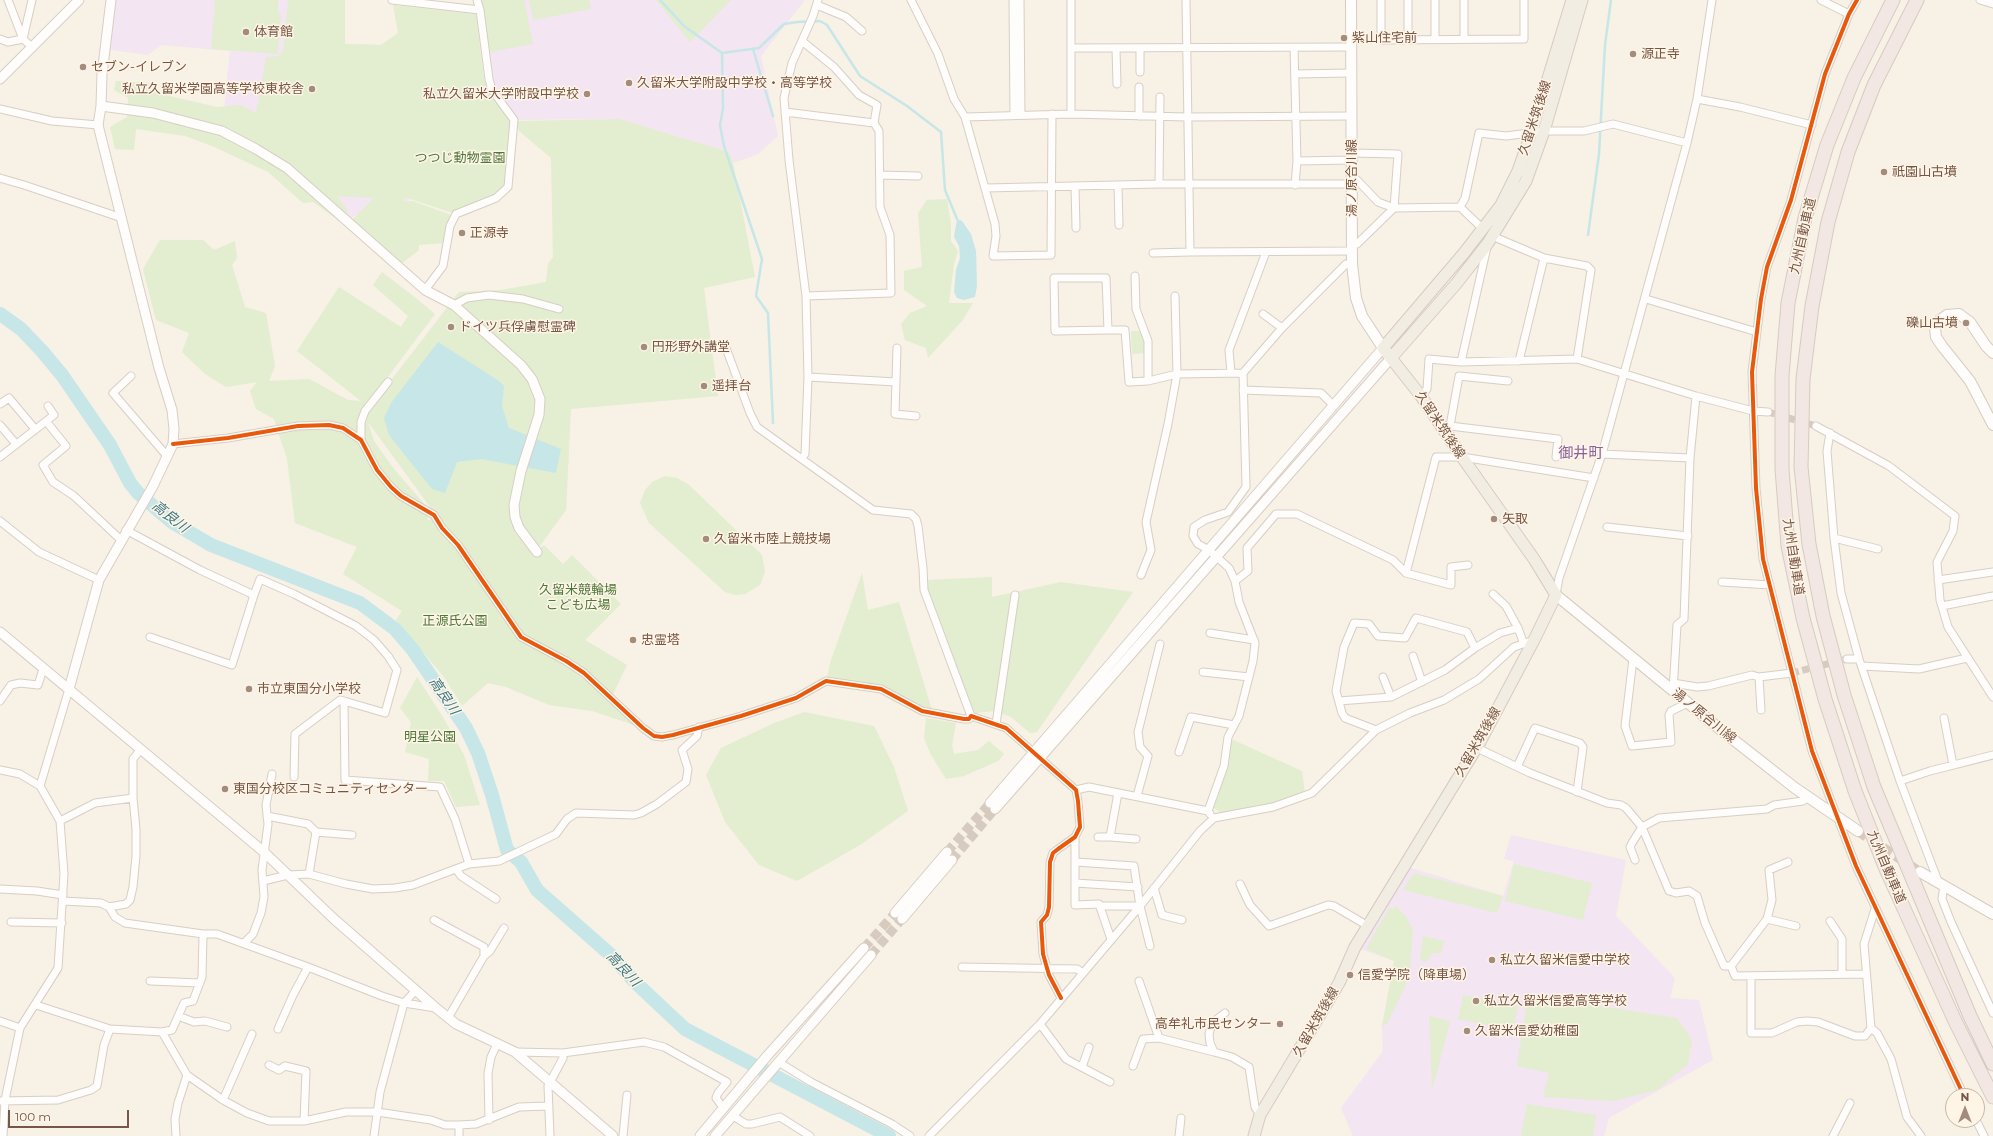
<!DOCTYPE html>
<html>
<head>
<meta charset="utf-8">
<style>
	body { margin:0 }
	#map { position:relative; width:1993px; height:1136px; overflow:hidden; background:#f7f1e6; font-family:Montserrat,sans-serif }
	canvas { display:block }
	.north { position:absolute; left:1945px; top:1088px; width:40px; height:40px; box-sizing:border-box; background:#fff5e7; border:1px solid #c9b5a6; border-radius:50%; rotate:0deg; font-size:11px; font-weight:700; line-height:16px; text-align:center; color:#775645 }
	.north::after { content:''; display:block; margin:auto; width:14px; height:18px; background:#a48c7d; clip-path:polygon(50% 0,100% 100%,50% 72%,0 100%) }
	.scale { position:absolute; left:8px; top:1110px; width:121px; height:18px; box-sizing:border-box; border:2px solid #775645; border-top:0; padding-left:5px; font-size:12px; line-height:14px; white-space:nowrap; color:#775645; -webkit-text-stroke:3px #fff5e7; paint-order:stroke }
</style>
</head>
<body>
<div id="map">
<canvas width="1993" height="1136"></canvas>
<div class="north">N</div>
<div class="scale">100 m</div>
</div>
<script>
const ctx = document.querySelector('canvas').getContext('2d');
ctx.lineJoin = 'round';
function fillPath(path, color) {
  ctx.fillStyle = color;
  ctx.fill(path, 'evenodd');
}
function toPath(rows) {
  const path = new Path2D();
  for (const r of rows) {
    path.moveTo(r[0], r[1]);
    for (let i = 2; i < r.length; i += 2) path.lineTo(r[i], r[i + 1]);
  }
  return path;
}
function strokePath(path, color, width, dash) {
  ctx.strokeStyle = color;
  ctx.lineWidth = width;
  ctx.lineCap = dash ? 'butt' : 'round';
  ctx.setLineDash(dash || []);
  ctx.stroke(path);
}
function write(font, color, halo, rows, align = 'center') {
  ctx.font = font + ' Montserrat,"Noto Sans JP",sans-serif';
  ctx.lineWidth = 3;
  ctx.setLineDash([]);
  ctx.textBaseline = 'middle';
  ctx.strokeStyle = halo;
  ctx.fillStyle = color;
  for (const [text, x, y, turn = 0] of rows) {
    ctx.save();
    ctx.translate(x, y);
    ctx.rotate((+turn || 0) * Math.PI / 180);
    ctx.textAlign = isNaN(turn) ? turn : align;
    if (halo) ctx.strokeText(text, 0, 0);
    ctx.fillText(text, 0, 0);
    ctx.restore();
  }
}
const education = toPath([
	[111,0,345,0,344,44,381,45,409,198,407,216,367,210,347,220,222,131,230,51,161,45,148,55,105,49],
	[477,0,805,0,761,56,778,136,758,154,733,163,729,152,619,119,514,120,489,79],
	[1511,835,1626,860,1616,916,1675,978,1670,998,1699,1000,1713,1060,1609,1118,1604,1136,1353,1136,1341,1108,1383,1051,1382,1026,1394,961,1355,947,1405,866,1503,896,1514,861,1504,859]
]);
const green = toPath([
	[215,0,278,0,278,13,281,14,278,54,211,49],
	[288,0,345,0,345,44,381,45,398,33,393,5,476,14,484,79,488,90,495,103,502,105,514,120,508,187,496,198,456,214,404,197,404,201,413,201,451,215,443,243,419,245,419,250,401,264,352,220,374,198,337,196,348,211,339,221,313,202,303,203,268,172,212,146,185,136,136,129,134,150,115,149,110,127,127,117,128,98,114,90,116,81,149,83,156,93,217,107,241,105,256,113,266,57,278,56,283,51],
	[479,0,524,0,533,44,490,52,482,10],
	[529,0,589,0,591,9,533,20],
	[656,0,731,0,690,42],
	[619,119,729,152,733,163,755,277,704,288,718,396,571,409,566,510,534,554,544,545,563,564,572,555,621,604,585,640,627,665,611,698,643,728,592,711,549,705,506,687,488,683,462,706,444,677,396,620,402,611,343,574,357,547,295,523,287,459,274,419,256,409,250,391,257,382,226,387,205,374,182,352,189,333,156,320,143,269,160,240,203,240,214,250,235,241,237,258,232,265,245,307,266,313,275,366,269,381,309,379,348,400,361,401,297,351,339,287,401,327,408,316,373,285,382,272,412,295,435,314,363,410,365,414,459,292,501,290,546,282,548,264,553,257,551,158,519,131,517,121],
	[368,422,454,540,434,515,428,521,427,507,394,469,374,441],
	[947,199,951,224,951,241,958,251,954,264,949,303,973,303,963,320,928,358,926,348,905,340,901,324,910,313,927,306,904,290,904,271,922,267,918,213,927,200],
	[1131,331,1142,331,1146,340,1146,353,1132,354],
	[665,476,677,478,688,484,762,555,765,572,760,585,745,594,735,595,725,592,649,523,640,503,645,490,652,482],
	[862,573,868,610,899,602,932,710,881,689,826,681,831,660],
	[992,577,992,597,1061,582,1133,592,1037,732,1030,733,1011,717,995,711,975,713,925,594,927,580],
	[417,677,443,717,464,755,480,805,456,807,444,781,428,781,429,759,405,752,411,722,400,708],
	[804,712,874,726,894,767,908,811,860,845,797,881,759,865,725,822,706,775,721,748,772,724],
	[926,718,956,723,952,745,954,754,978,750,989,741,1004,754,998,761,964,776,946,779,931,755,924,738],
	[1231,739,1302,771,1305,793,1273,804,1221,813,1214,808,1227,768],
	[1514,864,1592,883,1583,920,1505,901],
	[1414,873,1503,896,1497,913,1403,890],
	[1395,905,1405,915,1413,930,1409,978,1387,1024,1382,1026,1394,961,1366,949,1389,908,1394,909],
	[1423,936,1444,941,1441,953,1433,953,1426,962,1420,960],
	[1463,995,1518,1006,1513,1030,1458,1019],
	[1528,995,1677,1018,1692,1040,1688,1064,1657,1090,1614,1101,1543,1097,1549,1073,1517,1066],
	[1429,1016,1450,1021,1432,1091],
	[1527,1104,1596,1115,1593,1136,1521,1136]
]);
const water = toPath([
	[957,219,962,221,971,234,976,251,977,286,975,297,964,300,957,298,954,292,956,270,960,258,959,246,954,237],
	[438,342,499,381,504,386,502,406,509,428,561,449,556,473,481,459,457,462,445,493,432,489,389,435,384,418,391,403]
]);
const stream = toPath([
	[660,0,684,26,722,53,723,108,720,125,724,146,762,259,756,296,768,313,773,423],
	[753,49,773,116],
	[722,53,759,48,784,24,797,22,820,21,827,25,860,76,907,106,941,132,945,190,957,219],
	[1588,235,1599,154,1605,45,1611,0]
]);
const river = toPath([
	[0,314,21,329,42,351,62,375,110,445,130,483,138,493,172,522,211,545,360,603,395,629,413,650,466,728,478,753,492,795,507,850,521,862,537,890,612,956,637,984,685,1029,889,1136]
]);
const minorTunnel = toPath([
	[1768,412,1816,426],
	[1792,673,1847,659]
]);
const tertiaryTunnel = toPath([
	[947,852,990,803],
	[952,860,995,809],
	[864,948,895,913],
	[871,955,902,919]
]);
const secondaryTunnel = toPath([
	[1858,831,1920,872]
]);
const minor = toPath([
	[8,0,23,39],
	[392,0,480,10],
	[911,0,938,54,954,99,965,117,995,224,996,236,993,256,1051,255,1052,114],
	[1013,0,1014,115],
	[1020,0,1021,115],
	[1071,0,1071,114,1187,117,1351,116],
	[1186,0,1190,252,1352,251],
	[1381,0,1381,40,1524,39,1524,0],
	[1408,0,1408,39],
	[1435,0,1435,39],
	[1464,0,1464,39],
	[1821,0,1849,14],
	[1857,0,1849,14,1825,74,1791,200,1767,267,1761,299,1752,372,1756,488,1763,559,1812,751,1856,866,1964,1096],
	[1980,0,1993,4],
	[817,5,846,17,862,31],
	[0,39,8,42,23,39,32,47],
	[23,39,32,0],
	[802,41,834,67,859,95,877,105,874,123,879,131,880,207,890,235,891,293,806,296],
	[1071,48,1350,47],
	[1294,48,1297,161,1295,185],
	[1116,49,1117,84],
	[1140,49,1140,72],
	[1295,74,1350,73],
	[1697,99,1740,107,1812,125],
	[0,109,52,121,98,125],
	[785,112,874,123],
	[1139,116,1139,87],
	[965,117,1071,114],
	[1351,153,1398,154,1394,208,1460,207,1483,229],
	[1297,161,1352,160],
	[880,175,918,176],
	[0,178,24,185,122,218],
	[1159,184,1160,97],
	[1075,186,1076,228],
	[1118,186,1119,225],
	[986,188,1159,184,1352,184],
	[1460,207,1465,198,1479,133,1506,136,1544,131,1584,131,1613,124,1687,143],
	[1492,236,1544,258,1587,266,1591,270,1577,359],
	[1352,244,1357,244,1394,208,1378,202,1357,180,1352,180],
	[1153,253,1190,252],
	[1135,276,1136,309,1148,341,1148,381,1177,374,1175,296],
	[425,290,443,266,450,226,456,214,496,198,508,187,514,120,492,90,489,79,480,10,477,0],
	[1646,299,1757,332],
	[454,305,467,298,489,295,523,299,559,309],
	[1263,314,1282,328],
	[1108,330,1106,278,1054,278,1055,331,1108,330,1125,330,1129,382,1148,381],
	[726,348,750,413,757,427,873,510,911,514,916,519,918,526,923,568,924,590,971,716],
	[897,348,895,414,916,416],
	[1519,361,1544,258],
	[1461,362,1487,247],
	[1231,373,1229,350,1266,252],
	[131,376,113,393,167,456],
	[808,377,896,382],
	[1243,390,1321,393,1333,405],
	[1421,396,1427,389,1429,359,1461,362,1577,359,1696,396,1753,411,1768,412],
	[0,404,9,398,35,429],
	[46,421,66,446,43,465,53,482,74,496,121,540],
	[0,425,16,444],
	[1450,426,1459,376,1508,381],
	[1816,426,1889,466,1955,516,1953,531,1937,562,1940,600,1948,627,1993,697],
	[1443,431,1450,426,1558,439,1556,457],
	[1830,433,1827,451,1834,538,1841,593,1859,659,1900,781,1938,881],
	[361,440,361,422,365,411,388,382],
	[173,444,228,438,298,426,329,425,343,428,361,440,377,470,391,487,401,496,434,515,442,528,458,545,521,637,566,661,584,673,643,728,654,736,662,737,673,735,741,716,796,698,826,681,881,689,922,711,964,719,969,719,971,716,1006,728,1076,790,1078,801,1080,827,1075,837,1058,849,1053,853,1050,862,1049,907,1047,915,1041,922,1043,954,1049,975,1061,998],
	[1602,454,1690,458],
	[0,457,54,415,48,406],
	[802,458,805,454,808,377,806,296,789,160,784,98,792,63,813,16,818,0],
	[0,521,39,552,99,580],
	[1607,527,1688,536],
	[126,530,200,570,254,595,232,665,150,637],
	[1834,538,1878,549],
	[1468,565,1451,567,1451,585,1406,573,1436,457,1462,457,1594,478],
	[1141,575,1151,550,1146,522,1168,424,1177,374,1243,373],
	[1938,580,1993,572],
	[1235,581,1248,571,1247,548,1276,514,1297,514,1393,560,1406,573],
	[1722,582,1770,585],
	[1493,594,1506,606,1518,628],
	[254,595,260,579,294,594,356,626,374,640,388,656,397,670,385,713,344,701,345,780,440,787,455,819,469,864],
	[1556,595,1559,578,1602,454,1687,143,1697,99,1712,0],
	[1942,606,1993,596],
	[1210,633,1254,640],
	[1413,656,1422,682],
	[1633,659,1625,726,1632,746,1671,742,1669,715,1671,711,1688,703],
	[1847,659,1859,659],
	[1862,666,1919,669,1967,658],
	[1203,672,1249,677],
	[1383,677,1391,697],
	[1673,683,1697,687,1708,686,1752,675,1759,677],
	[1673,691,1677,625,1684,619,1690,458,1696,396],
	[0,701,11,685,20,683,38,685,43,669],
	[1339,701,1391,697,1445,670,1475,648],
	[1761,710,1759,677,1792,673],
	[1944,718,1953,765],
	[996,724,1015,595],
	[1376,730,1345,718,1342,713,1336,691,1344,647,1354,623,1369,624,1378,636,1405,638,1416,618,1467,632,1475,648,1500,633,1518,628,1524,644],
	[1477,748,1530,773,1607,803,1621,805,1626,808,1642,827,1669,891,1676,893,1689,891,1697,896,1705,923,1724,966,1731,966,1735,976,1866,974],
	[1179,752,1191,717,1234,725],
	[1517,767,1535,728,1580,743,1583,747,1577,792],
	[0,770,20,774,40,786,60,821,64,874,58,968,20,1028,5,1100,3,1136],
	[294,777,295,734,340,700,344,701],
	[1900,781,1930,771,1993,755],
	[40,786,69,689],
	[1076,790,1089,787,1208,811,1210,814],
	[1118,793,1110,837,1136,839],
	[1137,796,1148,756,1140,747,1138,732,1160,644],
	[1208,811,1224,766,1228,737,1239,716,1253,661,1255,643,1239,602,1235,581,1229,568,1209,550,1198,544,1193,536,1194,527,1205,520,1228,512,1246,487,1243,373,1282,328,1346,264,1352,264],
	[267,816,308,824,316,832,352,835],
	[60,821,95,803,133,798],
	[1075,837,1075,905,1099,904,1111,939],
	[1098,837,1110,837],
	[1635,860,1630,847,1632,843,1642,827,1659,818,1767,809,1774,805,1803,801,1808,797],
	[1076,862,1134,866,1140,906,1150,946],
	[456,869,461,876,496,899],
	[309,874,316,832],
	[263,881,288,875,309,874,346,884,373,889,395,888,413,885,469,864,499,861,556,834,567,819,576,813,634,815,641,813,657,804,686,782,688,769,682,750,697,736,699,727],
	[1075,883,1138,887],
	[1240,884,1250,905,1269,926,1328,905,1334,906,1368,926],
	[1944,885,1942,899,1951,922,1993,1013],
	[1154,888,1162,915,1182,920],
	[0,889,37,891,63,895],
	[63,901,101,903,109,907,126,904,130,900,133,887,136,856,136,829,133,798,133,759,141,749],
	[1100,906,1140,906],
	[109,907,115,917,125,923,203,934,217,934,308,967,382,996,404,1003,436,1008],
	[1875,909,1864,944,1871,1028,1877,1033,1891,1059,1907,1117,1921,1136],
	[1767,919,1772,900,1769,870,1788,862],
	[434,920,484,947,484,956],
	[1830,921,1842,939,1842,974],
	[11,922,62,923],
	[244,943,253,934,261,913,264,897,262,870,268,824,266,805,272,774],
	[1731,966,1767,919,1796,926],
	[962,967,1077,969,1083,973],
	[1751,976,1751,1033,1772,1033,1797,1022,1807,1021,1818,1022,1855,1036,1865,1036,1871,1028],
	[150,981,200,983],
	[1139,981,1159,1038,1214,1052],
	[36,1005,110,1029,162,1032,172,1030,184,1003,193,1001,202,977,203,934],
	[1225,1013,1217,1019,1211,1027,1209,1034,1210,1043,1214,1052,1232,1057,1249,1067,1255,1107,1260,1115],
	[178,1016,194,1022,205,1021,227,1027],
	[448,1018,484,956,490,951,504,928],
	[0,1021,20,1028],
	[1040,1024,1066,1059,1110,1082],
	[278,1029,293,995,308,967],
	[162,1032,187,1075,223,1100,247,1113,269,1121,304,1121,346,1112,377,1112,431,1120,445,1125,459,1125,476,1124,519,1107,548,1106],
	[515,1052,563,1053],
	[780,1063,811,1082,892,1124,910,1136],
	[269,1065,279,1070,285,1066,306,1071,304,1121],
	[1133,1066,1143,1039,1159,1038],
	[1082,1067,1089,1047],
	[223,1100,252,1034],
	[0,1101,58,1100,91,1090,97,1086,104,1045,110,1029],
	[733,1116,746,1124,752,1124,780,1117,810,1136],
	[489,1120,488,1073,491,1057,497,1044],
	[1976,1120,1984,1136],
	[176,1136,175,1119,178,1103,187,1075],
	[374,1136,380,1092,404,1003,416,990],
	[459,1136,459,1125],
	[550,1136,548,1086,563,1058,563,1053,644,1042,664,1047,727,1082,718,1093,716,1098,724,1109],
	[623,1136,627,1095],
	[929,1136,1040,1024,1140,906,1200,831,1214,818,1273,807,1312,793,1376,730,1410,713,1444,700,1479,679,1514,647,1534,640],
	[1179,1136,1181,1118],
	[1833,1136,1850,1103]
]);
const tertiary = toPath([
	[0,79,79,0],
	[101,106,153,113,222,131,256,149,287,168,425,290,454,305,521,365,532,379,540,399,539,415,521,471,514,505,515,517,519,528,537,552],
	[0,632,264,852,334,919,436,1008,456,1024,515,1052,613,1136],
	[69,689,99,580,153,486,173,444,174,429,172,410,159,368,98,125,101,106,102,74,111,0],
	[990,803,1383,348],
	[995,809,1391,358],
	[895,913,947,852],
	[902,919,952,860],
	[700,1136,767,1056,864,948],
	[715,1136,871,955]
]);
const secondary = toPath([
	[1351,0,1352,264,1356,298,1362,316,1383,348],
	[1993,353,1986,346,1970,322,1959,314,1947,315,1940,320,1935,328,1936,337,1942,346,1970,381,1993,425],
	[1556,595,1721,730,1795,788,1858,831],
	[1920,872,1993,914]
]);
const primary = toPath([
	[1391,358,1456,284,1488,243,1526,181,1544,131,1582,0],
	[1254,1136,1260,1115,1339,983,1355,947,1480,742,1534,640,1556,595,1534,559,1462,457,1421,396,1383,348,1464,253,1501,205,1518,171,1531,134,1572,0]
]);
const motorway = toPath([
	[1893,0,1854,78,1827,145,1805,218,1788,303,1782,376,1782,469,1788,546,1803,618,1825,699,1855,791,1886,869,1955,1021,1993,1097],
	[1917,0,1874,85,1848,152,1828,222,1812,306,1803,379,1801,467,1809,544,1823,616,1844,695,1874,787,1970,1016,1993,1064]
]);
const cycleway = toPath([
	[1857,0,1849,14,1825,74,1791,200,1767,267,1761,299,1752,372,1756,488,1763,559,1812,751,1856,866,1964,1096],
	[173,444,228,438,298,426,329,425,343,428,361,440,377,470,391,487,401,496,434,515,442,528,458,545,521,637,566,661,584,673,643,728,654,736,662,737,673,735,741,716,796,698,826,681,881,689,922,711,964,719,969,719,971,716,1006,728,1076,790,1078,801,1080,827,1075,837,1058,849,1053,853,1050,862,1049,907,1047,915,1041,922,1043,954,1049,975,1061,998]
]);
const markers = [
	[246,32,4,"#a48c7d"],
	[1344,38,4,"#a48c7d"],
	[1633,54,4,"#a48c7d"],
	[83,67,4,"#a48c7d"],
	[629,83,4,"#a48c7d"],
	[312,89,4,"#a48c7d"],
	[587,94,4,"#a48c7d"],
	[1884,172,4,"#a48c7d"],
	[462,233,4,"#a48c7d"],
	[1966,323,4,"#a48c7d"],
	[451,327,4,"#a48c7d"],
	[644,347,4,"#a48c7d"],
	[704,386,4,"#a48c7d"],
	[1494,519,4,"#a48c7d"],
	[706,539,4,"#a48c7d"],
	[633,640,4,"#a48c7d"],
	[249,689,4,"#a48c7d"],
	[225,789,4,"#a48c7d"],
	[1492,960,4,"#a48c7d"],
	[1350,975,4,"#a48c7d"],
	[1476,1001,4,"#a48c7d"],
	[1280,1024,4,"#a48c7d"],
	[1467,1031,4,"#a48c7d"]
];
const poiNames = [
	["体育館",254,32],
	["紫山住宅前",1352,38],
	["源正寺",1641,54],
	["セブン-イレブン",91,67],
	["久留米大学附設中学校・高等学校",637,83],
	["私立久留米学園高等学校東校舎",304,89,"right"],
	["私立久留米大学附設中学校",579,94,"right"],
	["祇園山古墳",1892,172],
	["正源寺",470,233],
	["礫山古墳",1958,323,"right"],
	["ドイツ兵俘虜慰霊碑",459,327],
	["円形野外講堂",652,347],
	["遥拝台",712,386],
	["矢取",1502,519],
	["久留米市陸上競技場",714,539],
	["忠霊塔",641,640],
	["市立東国分小学校",257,689],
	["東国分校区コミュニティセンター",233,789],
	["私立久留米信愛中学校",1500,960],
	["信愛学院（降車場）",1358,975],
	["私立久留米信愛高等学校",1484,1001],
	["高牟礼市民センター",1272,1024,"right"],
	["久留米信愛幼稚園",1475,1031]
];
const streetNames = [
	["久留米筑後線",1535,118,-72],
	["湯ノ原合川線",1352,178,-90],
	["九州自動車道",1803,236,-77],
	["久留米筑後線",1440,425,56],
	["九州自動車道",1793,557,81],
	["湯ノ原合川線",1704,716,39],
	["久留米筑後線",1478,742,-60],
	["九州自動車道",1886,867,67],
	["久留米筑後線",1316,1022,-60]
];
const parkNames = [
	["つつじ動物霊園",460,158],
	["久留米競輪場",578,590],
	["こども広場",578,605],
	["正源氏公園",455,621],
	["明星公園",430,737]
];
const waterNames = [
	["高良川",170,517,38],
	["高良川",444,696,56],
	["高良川",623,969,47]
];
const quarterNames = [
	["御井町",1581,454]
];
fillPath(education, '#f3e5f1');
fillPath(green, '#e2eecf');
fillPath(water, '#c7e6e8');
strokePath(stream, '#c7e6e8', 2.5);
strokePath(river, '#c7e6e8', 14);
strokePath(minorTunnel, '#d7cabe', 7, [7, 3.5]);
strokePath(tertiaryTunnel, '#d7cabe', 9, [9, 4.5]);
strokePath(secondaryTunnel, '#d7cabe', 10, [10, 5]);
strokePath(minor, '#d8cec5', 9);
strokePath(tertiary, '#d8cec5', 11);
strokePath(secondary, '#d7ccc3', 12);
strokePath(primary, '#d6cbc3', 13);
strokePath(motorway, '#d6cbc3', 15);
strokePath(minor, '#fefdfb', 7);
strokePath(tertiary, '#fefdfb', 9);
strokePath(secondary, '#fefdfb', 10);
strokePath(primary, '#f2ede3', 11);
strokePath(motorway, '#f2e7e2', 13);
strokePath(cycleway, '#e8590c', 4);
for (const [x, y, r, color] of markers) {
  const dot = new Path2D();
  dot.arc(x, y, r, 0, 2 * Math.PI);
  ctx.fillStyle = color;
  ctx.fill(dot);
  strokePath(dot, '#fff5e7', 1.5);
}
write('13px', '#775645', '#fff5e7', poiNames, 'left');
write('13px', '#775645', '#fff5e7', streetNames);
write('13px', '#4c783a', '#fff5e7', parkNames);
write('italic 14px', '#3a7a85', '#fff5e7', waterNames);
write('15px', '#86609b', '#fff5e7', quarterNames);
</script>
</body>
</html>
